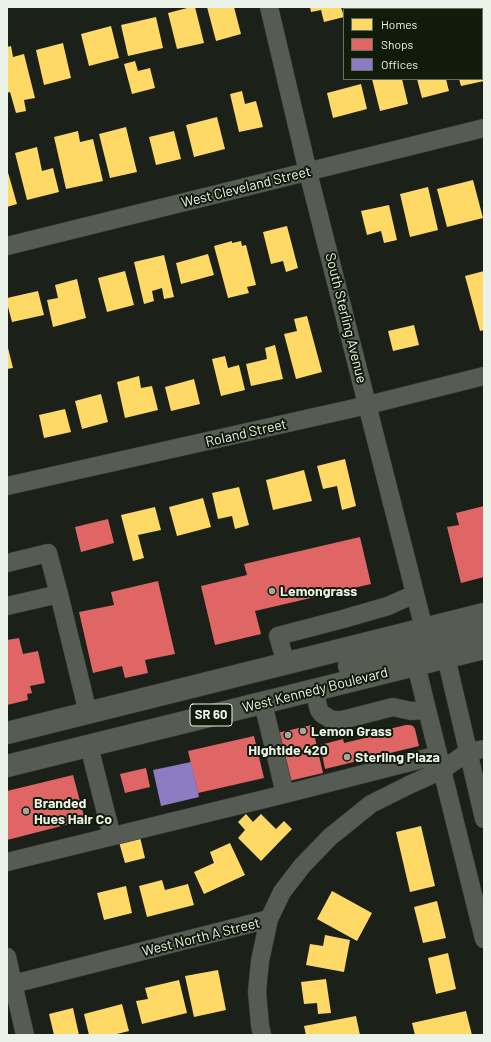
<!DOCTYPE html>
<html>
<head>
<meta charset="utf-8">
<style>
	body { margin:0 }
	#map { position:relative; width:491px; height:1042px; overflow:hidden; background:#1b2018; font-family:Barlow,sans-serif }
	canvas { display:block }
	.frame { position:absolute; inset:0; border:8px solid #ebf2e8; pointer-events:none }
	.legend { position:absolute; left:343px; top:8px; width:140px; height:72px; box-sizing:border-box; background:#111b0b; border:1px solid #687163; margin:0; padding:5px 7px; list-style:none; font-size:12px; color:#ebf2e8 }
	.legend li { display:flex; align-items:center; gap:8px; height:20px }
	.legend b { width:20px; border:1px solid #687163 }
</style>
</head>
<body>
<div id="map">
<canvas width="491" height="1042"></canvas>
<div class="frame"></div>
<ul class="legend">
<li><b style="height:11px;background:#ffd966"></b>Homes</li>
<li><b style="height:11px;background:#e06666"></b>Shops</li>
<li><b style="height:11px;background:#8e7cc3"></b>Offices</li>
</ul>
</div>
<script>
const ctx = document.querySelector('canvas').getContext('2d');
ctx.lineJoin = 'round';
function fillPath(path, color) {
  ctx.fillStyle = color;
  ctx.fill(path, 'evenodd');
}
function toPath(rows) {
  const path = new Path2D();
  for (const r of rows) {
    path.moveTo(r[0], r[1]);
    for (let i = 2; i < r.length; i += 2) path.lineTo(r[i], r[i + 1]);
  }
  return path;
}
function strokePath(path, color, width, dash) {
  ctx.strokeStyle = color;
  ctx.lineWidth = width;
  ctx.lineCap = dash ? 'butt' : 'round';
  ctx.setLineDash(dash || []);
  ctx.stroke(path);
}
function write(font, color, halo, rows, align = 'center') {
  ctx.font = font + ' Barlow,sans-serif';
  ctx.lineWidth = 4;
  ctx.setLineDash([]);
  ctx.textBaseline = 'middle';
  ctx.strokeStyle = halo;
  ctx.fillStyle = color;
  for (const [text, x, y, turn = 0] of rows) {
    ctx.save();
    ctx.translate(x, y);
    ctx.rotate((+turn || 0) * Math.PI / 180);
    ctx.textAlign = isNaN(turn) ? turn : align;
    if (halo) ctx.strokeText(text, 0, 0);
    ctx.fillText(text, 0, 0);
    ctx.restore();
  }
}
const homes = toPath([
	[191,7,195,7,204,43,177,49,168,13],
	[207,7,234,7,241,34,216,41],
	[310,7,341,7,344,17,324,22,321,10,311,12],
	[156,17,163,48,128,56,121,25],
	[111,26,119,58,89,66,81,34],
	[63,43,71,78,44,85,36,50],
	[11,46,13,57,24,54,35,98,24,100,26,111,16,113,10,92,7,93,7,47],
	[484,56,484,81,461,86,459,79,482,79,482,57],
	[135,61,138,71,150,68,155,88,132,94,124,64],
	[372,79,402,79,408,104,380,111],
	[417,79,446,79,449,91,422,98],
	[361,84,367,109,333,118,327,93],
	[242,91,245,104,256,101,263,127,239,132,230,94],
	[217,117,225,149,194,157,186,125],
	[126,127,137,172,110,178,99,134],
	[78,131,80,142,93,139,103,181,66,189,54,137],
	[174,131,181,159,156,165,149,137],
	[37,147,42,171,53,168,59,192,27,200,15,153],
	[7,169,17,204,7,207],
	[473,180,483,218,447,227,437,189],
	[428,187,438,230,410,237,400,194],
	[389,205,397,240,384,243,381,231,367,235,361,211],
	[287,226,298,268,286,272,283,261,271,264,263,232],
	[232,241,232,243,241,241,242,246,246,245,256,285,247,287,249,293,228,298,214,246],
	[208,254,214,275,181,284,176,263],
	[164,255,174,297,164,299,162,288,152,291,154,301,144,304,134,262],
	[125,271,134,305,107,312,98,278],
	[484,271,484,330,480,331,465,276],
	[77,279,86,318,53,327,47,300,58,298,55,285],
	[38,291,44,315,12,322,7,303,7,298],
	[307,316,322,372,296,379,284,334,297,331,294,319],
	[414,325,419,345,393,351,388,331],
	[275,345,283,379,251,386,246,364,267,359,265,348],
	[7,348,8,348,13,368,7,369],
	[225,356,228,368,239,365,245,390,221,396,212,359],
	[139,376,141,388,152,386,158,410,125,418,117,382],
	[194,379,200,404,171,411,165,387],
	[101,394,108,422,82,429,75,401],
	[65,409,71,432,44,438,39,415],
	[345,459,356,506,342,510,337,486,323,489,317,466],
	[304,470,312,501,273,510,266,480],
	[239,487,249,525,235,529,232,516,218,519,212,493],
	[203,498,211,527,177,536,169,507],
	[155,507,161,530,138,535,144,558,133,561,121,515],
	[246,814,253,822,261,814,276,829,284,821,292,829,261,861,238,838,245,830,238,822],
	[421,826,435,886,410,892,396,832],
	[140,837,145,858,125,863,119,842],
	[230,843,245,875,204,894,194,872,214,863,210,852],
	[162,880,165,890,188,884,194,905,147,917,139,886],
	[126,886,132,913,104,920,97,893],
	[332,891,372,913,357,941,317,919],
	[437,901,446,938,423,943,414,907],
	[325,935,350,940,344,972,306,965,310,944,323,946],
	[448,953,456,989,436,994,428,958],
	[218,970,226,1010,194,1017,185,976],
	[326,979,331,1013,318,1014,317,1003,304,1004,301,982],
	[179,980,187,1013,142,1024,136,1001,148,999,145,988],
	[122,1004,129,1031,113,1035,89,1035,84,1014],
	[73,1008,79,1035,54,1035,49,1014],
	[466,1011,472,1035,415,1035,412,1023],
	[356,1016,360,1035,306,1035,304,1026]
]);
const shops = toPath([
	[484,506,484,538,483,538,484,542,484,577,461,583,447,527,459,525,456,513],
	[108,519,114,543,81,552,75,527],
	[360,537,371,584,255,611,261,634,215,645,201,586,247,575,244,564],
	[158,581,175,654,145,660,148,673,125,678,122,666,93,673,79,612,114,605,111,592],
	[19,638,23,654,38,651,45,683,30,686,32,693,27,694,28,700,7,705,7,640],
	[312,725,323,773,289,781,277,733],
	[406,725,410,725,413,726,415,729,419,746,325,769,320,745,343,739,344,743,390,732,389,729],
	[254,736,264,778,198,793,188,751],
	[146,768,150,787,125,793,120,774],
	[73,775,85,820,7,840,7,791]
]);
const offices = toPath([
	[191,762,199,797,161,806,153,770]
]);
const minor = toPath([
	[269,7,308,172,424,629],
	[7,246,484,128],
	[7,486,368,405,484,376],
	[7,563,48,553,59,594],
	[7,606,59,594,88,713],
	[446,657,484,819],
	[286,664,278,636,343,619,388,606,415,594],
	[416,665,484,939],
	[314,690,319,710,322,714,332,720,342,720,393,707,411,711,427,710],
	[263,703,285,794],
	[89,746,109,825],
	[7,862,285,794,438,755],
	[7,957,25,1035],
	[13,984,269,919],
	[262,1035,260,1025,257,992,260,961,269,919,282,892,302,866,330,837,371,804,409,785,442,770,468,752,484,749]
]);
const major = toPath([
	[424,657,433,649,455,637,483,630],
	[349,666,401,653,415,643,424,629],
	[7,733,484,614],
	[7,766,484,648]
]);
const markers = [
	[272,591,4,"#a2a89f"],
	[303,731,4,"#a2a89f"],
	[288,735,4,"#a2a89f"],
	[347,757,4,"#a2a89f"],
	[26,811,4,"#a2a89f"]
];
const shields = [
	[211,715,42]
];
const shieldNames = [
	["SR 60",211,715]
];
const streetNames = [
	["West Cleveland Street",246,187,-14],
	["South Sterling Avenue",346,318,76],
	["Roland Street",246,433,-13],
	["West Kennedy Boulevard",315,690,-14],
	["West North A Street",201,937,-14]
];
const poiNames = [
	["Lemongrass",280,591],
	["Lemon Grass",311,731],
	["Hightide 420",288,750,"center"],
	["Sterling Plaza",355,757],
	["Branded",34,803],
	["Hues Hair Co",34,819]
];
fillPath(homes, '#ffd966');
fillPath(shops, '#e06666');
fillPath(offices, '#8e7cc3');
strokePath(minor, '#373b35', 19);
strokePath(major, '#373b35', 23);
strokePath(minor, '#565b54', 18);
strokePath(major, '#565c52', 22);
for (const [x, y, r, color] of markers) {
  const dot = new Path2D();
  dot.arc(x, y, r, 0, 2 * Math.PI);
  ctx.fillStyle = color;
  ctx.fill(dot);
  strokePath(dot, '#111b0b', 1.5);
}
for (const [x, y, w] of shields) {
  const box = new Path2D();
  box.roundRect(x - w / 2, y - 11, w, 22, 3);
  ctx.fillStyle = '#111b0b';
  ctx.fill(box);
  strokePath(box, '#ebf2e8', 1);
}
write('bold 13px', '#ebf2e8', null, shieldNames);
write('14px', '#ebf2e8', '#111b0b', streetNames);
write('bold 14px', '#ebf2e8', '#111b0b', poiNames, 'left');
</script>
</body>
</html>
